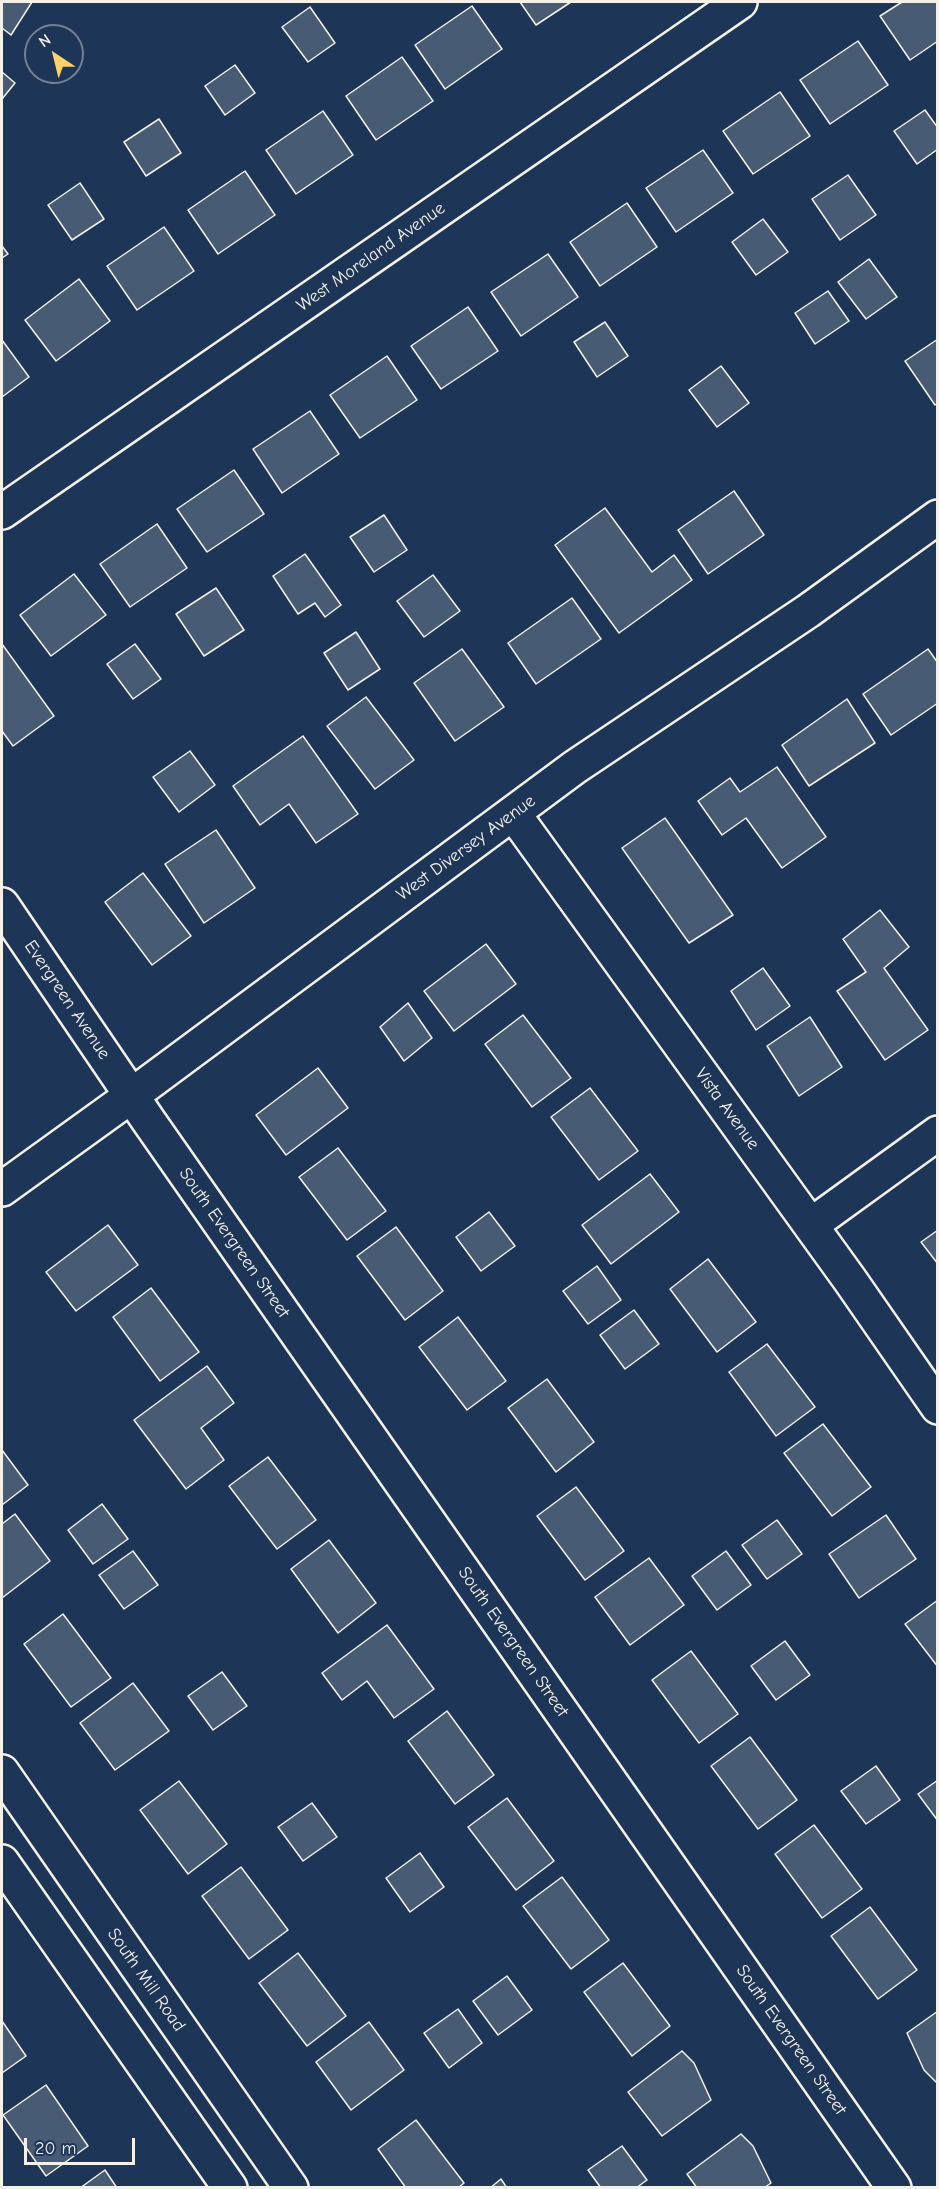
<!DOCTYPE html>
<html>
<head>
<meta charset="utf-8">
<style>
	body { margin:0 }
	#map { position:relative; width:939px; height:2189px; overflow:hidden; background:#1d3557; font-family:"Comic Neue",sans-serif }
	canvas { display:block }
	.frame { position:absolute; inset:0; border:3px solid #f4f1e8; pointer-events:none }
	.north { position:absolute; left:24px; top:24px; width:60px; height:60px; box-sizing:border-box; background:#1d3557; border:2px solid #738091; border-radius:50%; rotate:325deg; font-size:16px; font-weight:700; line-height:24px; text-align:center; color:#f4f1e8 }
	.north::after { content:''; display:block; margin:auto; width:21px; height:27px; background:#ffd166; clip-path:polygon(50% 0,100% 100%,50% 72%,0 100%) }
	.scale { position:absolute; left:24px; top:2138px; width:111px; height:27px; box-sizing:border-box; border:3px solid #f4f1e8; border-top:0; padding-left:8px; font-size:18px; line-height:21px; white-space:nowrap; color:#f4f1e8; -webkit-text-stroke:4px #1d3557; paint-order:stroke }
</style>
</head>
<body>
<div id="map">
<canvas width="939" height="2189"></canvas>
<div class="frame"></div>
<div class="north">N</div>
<div class="scale">20 m</div>
</div>
<script>
const ctx = document.querySelector('canvas').getContext('2d');
ctx.lineJoin = 'round';
function fillPath(path, color) {
  ctx.fillStyle = color;
  ctx.fill(path, 'evenodd');
}
function toPath(rows) {
  const path = new Path2D();
  for (const r of rows) {
    path.moveTo(r[0], r[1]);
    for (let i = 2; i < r.length; i += 2) path.lineTo(r[i], r[i + 1]);
  }
  return path;
}
function strokePath(path, color, width, dash) {
  ctx.strokeStyle = color;
  ctx.lineWidth = width;
  ctx.lineCap = dash ? 'butt' : 'round';
  ctx.setLineDash(dash || []);
  ctx.stroke(path);
}
function write(font, color, halo, rows, align = 'center') {
  ctx.font = font + ' "Comic Neue",sans-serif';
  ctx.lineWidth = 5;
  ctx.setLineDash([]);
  ctx.textBaseline = 'middle';
  ctx.strokeStyle = halo;
  ctx.fillStyle = color;
  for (const [text, x, y, turn = 0] of rows) {
    ctx.save();
    ctx.translate(x, y);
    ctx.rotate((+turn || 0) * Math.PI / 180);
    ctx.textAlign = isNaN(turn) ? turn : align;
    if (halo) ctx.strokeText(text, 0, 0);
    ctx.fillText(text, 0, 0);
    ctx.restore();
  }
}
const building = toPath([
	[2,2,32,2,11,35,2,28,2,2],
	[520,2,571,2,536,25,520,2],
	[902,2,938,2,938,41,910,60,880,16,902,2],
	[472,6,502,49,445,89,415,45,472,6],
	[310,7,335,43,308,62,282,27,310,7],
	[858,41,888,85,830,124,800,80,858,41],
	[402,57,433,101,376,140,346,96,402,57],
	[235,65,255,93,225,115,205,86,235,65],
	[2,72,15,83,2,99,2,72],
	[780,92,810,136,753,174,723,131,780,92],
	[925,110,938,128,938,149,917,164,894,131,925,110],
	[323,111,353,155,296,194,266,150,323,111],
	[159,119,181,153,146,176,124,142,159,119],
	[703,150,733,193,676,232,646,188,703,150],
	[245,171,275,215,218,254,188,210,245,171],
	[848,175,876,215,840,240,812,199,848,175],
	[80,183,104,219,72,240,48,205,80,183],
	[627,203,657,247,600,286,570,242,627,203],
	[763,219,788,252,756,275,732,242,763,219],
	[164,227,194,271,137,310,107,266,164,227],
	[2,246,8,254,2,258,2,246],
	[548,254,578,297,521,336,491,292,548,254],
	[869,259,897,297,866,319,838,282,869,259],
	[79,279,110,321,56,361,25,320,79,279],
	[828,291,849,321,815,344,795,313,828,291],
	[468,307,498,351,441,389,411,346,468,307],
	[605,322,628,356,597,377,574,342,605,322],
	[938,339,938,403,935,405,905,361,938,339],
	[2,340,29,377,2,397,2,340],
	[387,356,417,400,360,438,330,395,387,356],
	[721,366,749,403,717,427,689,390,721,366],
	[310,411,339,454,282,493,253,449,310,411],
	[234,470,264,514,207,552,177,509,234,470],
	[734,491,764,535,708,574,678,530,734,491],
	[605,508,652,572,674,555,692,580,619,633,555,545,605,508],
	[384,515,407,550,374,572,350,537,384,515],
	[157,524,187,568,130,607,100,564,157,524],
	[305,554,341,605,325,617,315,603,298,614,273,576,305,554],
	[74,574,106,615,51,656,20,615,74,574],
	[433,575,460,611,424,637,397,601,433,575],
	[216,588,244,630,204,656,176,614,216,588],
	[572,598,601,639,536,684,508,643,572,598],
	[356,632,380,669,348,690,324,653,356,632],
	[2,644,54,716,13,746,2,731,2,644],
	[135,644,161,679,133,699,107,664,135,644],
	[462,649,504,707,455,741,414,683,462,649],
	[928,649,938,663,938,703,891,735,863,694,928,649],
	[366,697,414,760,375,789,327,726,366,697],
	[847,699,875,743,809,786,782,745,847,699],
	[303,736,358,814,316,843,289,804,260,825,233,786,303,736],
	[190,751,215,785,179,812,153,777,190,751],
	[777,767,826,837,782,868,746,818,722,835,698,801,730,778,740,792,777,767],
	[665,818,733,915,689,943,622,848,665,818],
	[216,830,255,888,204,923,165,864,216,830],
	[143,873,191,936,152,965,105,902,143,873],
	[880,910,909,947,884,968,928,1030,885,1060,837,991,866,972,843,939,880,910],
	[486,944,516,984,454,1031,424,991,486,944],
	[763,968,790,1006,756,1030,731,991,763,968],
	[408,1003,432,1038,404,1061,380,1027,408,1003],
	[523,1015,571,1078,532,1107,485,1044,523,1015],
	[810,1017,842,1067,799,1096,767,1046,810,1017],
	[318,1068,348,1108,286,1155,256,1115,318,1068],
	[590,1088,638,1151,599,1180,551,1117,590,1088],
	[338,1148,386,1211,347,1240,299,1177,338,1148],
	[650,1174,679,1212,611,1264,582,1225,650,1174],
	[489,1212,515,1246,481,1271,456,1237,489,1212],
	[108,1225,138,1265,76,1311,46,1272,108,1225],
	[396,1227,443,1291,405,1320,357,1256,396,1227],
	[938,1230,938,1264,921,1242,938,1230],
	[708,1259,756,1322,717,1352,670,1289,708,1259],
	[597,1266,621,1300,588,1324,563,1291,597,1266],
	[151,1288,199,1352,160,1381,113,1317,151,1288],
	[634,1310,659,1344,625,1369,600,1335,634,1310],
	[458,1317,506,1381,467,1410,419,1347,458,1317],
	[767,1344,815,1407,776,1436,729,1372,767,1344],
	[207,1366,234,1403,201,1428,224,1460,186,1489,134,1420,207,1366],
	[547,1379,594,1442,556,1472,508,1408,547,1379],
	[823,1424,871,1487,832,1516,784,1453,823,1424],
	[2,1450,28,1485,2,1505,2,1450],
	[268,1457,316,1520,277,1549,229,1486,268,1457],
	[576,1487,624,1551,585,1580,537,1516,576,1487],
	[102,1504,128,1539,93,1564,68,1530,102,1504],
	[15,1514,50,1561,2,1598,2,1524,15,1514],
	[886,1515,916,1559,859,1598,829,1554,886,1515],
	[777,1520,802,1554,767,1579,742,1545,777,1520],
	[329,1540,376,1603,338,1633,291,1569,329,1540],
	[133,1551,158,1585,124,1609,99,1575,133,1551],
	[726,1551,751,1585,717,1610,692,1576,726,1551],
	[649,1558,684,1605,630,1645,595,1597,649,1558],
	[938,1600,938,1667,905,1624,938,1600],
	[63,1614,111,1678,71,1707,24,1644,63,1614],
	[387,1625,434,1689,394,1718,367,1681,342,1700,322,1673,387,1625],
	[785,1641,810,1675,776,1700,751,1666,785,1641],
	[691,1651,738,1714,699,1743,652,1680,691,1651],
	[222,1672,247,1706,213,1730,188,1696,222,1672],
	[133,1683,169,1731,115,1770,80,1723,133,1683],
	[447,1711,494,1775,455,1804,408,1741,447,1711],
	[750,1737,797,1800,758,1829,711,1766,750,1737],
	[876,1766,900,1800,866,1824,841,1791,876,1766],
	[938,1780,938,1821,918,1794,938,1780],
	[179,1781,227,1844,188,1874,140,1810,179,1781],
	[507,1798,554,1861,516,1890,468,1827,507,1798],
	[312,1803,337,1837,303,1861,278,1827,312,1803],
	[814,1825,862,1889,822,1918,775,1854,814,1825],
	[420,1853,444,1887,410,1912,386,1878,420,1853],
	[241,1867,288,1930,249,1959,202,1896,241,1867],
	[562,1877,609,1940,571,1969,523,1906,562,1877],
	[870,1907,917,1970,878,1999,831,1936,870,1907],
	[298,1953,346,2016,307,2046,259,1983,298,1953],
	[623,1963,670,2026,632,2056,584,1992,623,1963],
	[507,1976,532,2010,498,2035,473,2001,507,1976],
	[458,2009,482,2043,449,2068,424,2033,458,2009],
	[938,2011,938,2081,936,2082,924,2070,907,2033,938,2011],
	[2,2021,26,2056,2,2073,2,2021],
	[369,2022,404,2070,351,2110,316,2062,369,2022],
	[682,2051,694,2063,711,2100,662,2136,628,2092,682,2051],
	[46,2085,88,2146,46,2176,3,2115,46,2085],
	[416,2120,464,2183,458,2188,406,2188,378,2149,416,2120],
	[741,2134,753,2146,771,2183,764,2188,697,2188,687,2174,741,2134],
	[622,2146,647,2180,636,2188,601,2188,588,2170,622,2146],
	[105,2170,117,2188,80,2188,105,2170],
	[501,2179,507,2188,490,2188,501,2179]
]);
const minor = toPath([
	[2,512,740,2],
	[513,813,850,1280,938,1407],
	[2,905,148,1120,894,2188],
	[2,1189,131,1096,575,767,808,611,938,517],
	[811,1225,938,1133],
	[2,1772,291,2188],
	[2,1862,230,2188]
]);
const streetNames = [
	["West Moreland Avenue",371,257,-35],
	["West Diversey Avenue",466,848,-36],
	["Evergreen Avenue",67,1000,56],
	["Vista Avenue",727,1109,54],
	["South Evergreen Street",234,1243,55],
	["South Evergreen Street",513,1642,55],
	["South Mill Road",146,1980,55],
	["South Evergreen Street",791,2040,55]
];
fillPath(building, '#485b74');
strokePath(building, '#f4f1e8', 1.5);
strokePath(minor, '#f4f1e8', 38);
strokePath(minor, '#1d3557', 33);
write('18px', '#f4f1e8', '#1d3557', streetNames);
</script>
</body>
</html>
